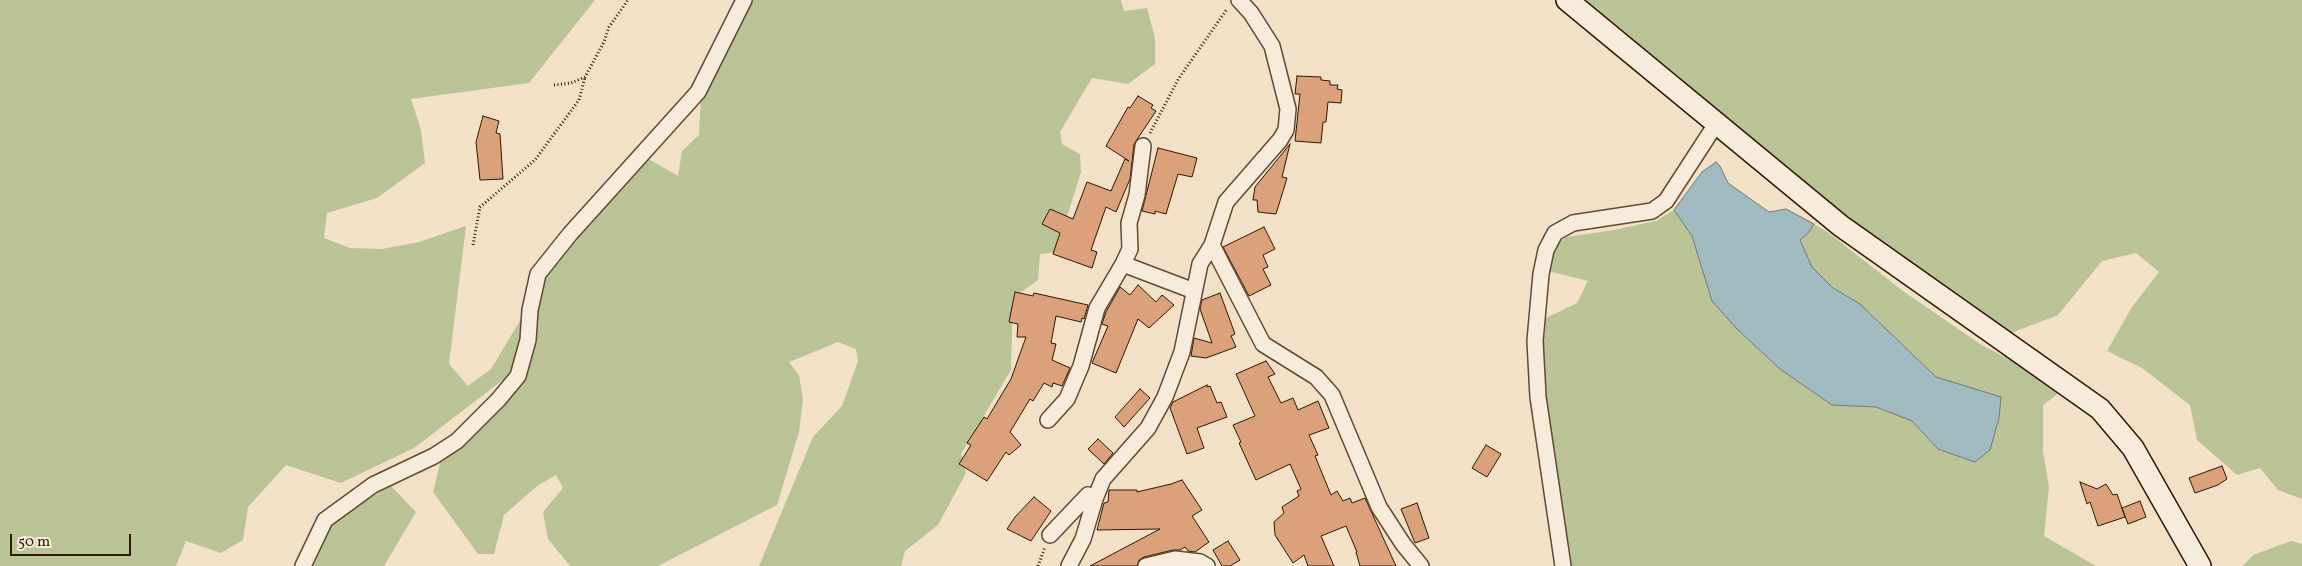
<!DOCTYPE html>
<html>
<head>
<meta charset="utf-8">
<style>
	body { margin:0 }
	#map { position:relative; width:2302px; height:566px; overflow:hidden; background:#f2e1c7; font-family:Vollkorn,serif }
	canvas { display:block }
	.scale { position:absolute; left:10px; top:534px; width:121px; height:22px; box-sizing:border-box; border:2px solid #2f1701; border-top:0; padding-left:6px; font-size:15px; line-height:18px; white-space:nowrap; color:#2f1701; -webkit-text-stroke:4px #f7ecdb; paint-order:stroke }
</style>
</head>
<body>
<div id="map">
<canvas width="2302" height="566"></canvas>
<div class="scale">50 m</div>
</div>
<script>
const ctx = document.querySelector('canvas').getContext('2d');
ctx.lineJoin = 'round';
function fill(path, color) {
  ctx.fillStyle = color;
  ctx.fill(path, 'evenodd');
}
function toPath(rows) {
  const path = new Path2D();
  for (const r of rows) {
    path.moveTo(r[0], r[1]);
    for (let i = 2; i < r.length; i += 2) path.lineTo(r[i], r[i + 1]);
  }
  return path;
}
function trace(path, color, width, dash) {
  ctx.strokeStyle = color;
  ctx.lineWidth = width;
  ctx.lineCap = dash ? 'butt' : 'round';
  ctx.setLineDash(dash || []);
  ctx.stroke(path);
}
const green = toPath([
	[0,0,595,0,529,83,411,99,421,130,425,163,377,198,327,213,324,238,350,248,382,249,419,242,466,226,449,364,468,386,491,369,527,309,524,338,512,373,414,448,341,483,286,465,248,507,243,540,221,553,186,541,176,566,0,566],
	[750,0,1121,0,1124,11,1147,8,1155,38,1155,64,1128,84,1092,78,1060,132,1062,144,1080,154,1081,172,1056,252,1040,254,1038,280,1013,298,1011,370,961,454,966,473,938,525,905,551,901,566,759,566,813,437,842,406,858,361,856,349,838,342,789,362,799,375,803,399,799,432,777,505,658,566,570,566,548,539,543,512,563,488,556,475,537,486,504,515,494,554,478,554,433,492,441,459,511,391,541,279,568,240,647,158,678,176,682,151,699,135,701,97],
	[1575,0,2302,0,2302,499,2278,490,2260,468,2237,475,2197,440,2190,405,2142,368,2107,351,2132,307,2159,272,2136,253,2102,261,2058,315,2011,333,1844,221],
	[1674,210,1692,236,1712,301,1737,329,1780,369,1832,405,1876,407,1912,421,1938,449,1964,387,1936,377,1860,304,1833,288,1812,267,1800,240,1809,232,1814,224,1826,231,1903,291,1980,344,2021,366,2059,393,2043,405,2043,452,2049,487,2044,536,2096,566,1568,566,1543,391,1543,355,1546,318,1577,303,1588,281,1548,271,1554,246,1567,237,1614,230,1656,221],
	[391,486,416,512,384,566,306,566,326,523],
	[2291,541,2302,544,2302,566,2243,566,2253,555]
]);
const water = toPath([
	[1716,162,1720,166,1728,183,1769,212,1786,209,1814,224,1809,232,1800,240,1812,267,1833,288,1860,304,1936,377,2001,397,1999,418,1990,450,1975,462,1938,449,1912,421,1876,407,1832,405,1780,369,1737,329,1712,301,1692,236,1674,210,1702,172,1716,162]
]);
const building = toPath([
	[1297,76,1321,77,1321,80,1330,81,1330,85,1338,85,1337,89,1342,90,1341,103,1328,102,1326,122,1323,122,1321,143,1295,141,1300,94,1295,94,1297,76],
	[1138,96,1153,105,1151,108,1156,111,1134,144,1130,179,1116,212,1106,207,1091,250,1097,252,1092,268,1053,254,1060,233,1042,224,1050,209,1073,219,1087,182,1111,191,1125,159,1129,161,1106,146,1128,107,1130,108,1138,96],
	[483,116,499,121,496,133,500,134,503,179,480,180,476,142,483,116],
	[1290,144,1282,177,1287,178,1276,214,1258,212,1257,200,1253,200,1255,187,1290,144],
	[1158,148,1197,158,1192,177,1178,174,1166,214,1155,211,1155,214,1142,211,1158,148],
	[1264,227,1275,249,1263,255,1268,267,1263,269,1271,285,1249,296,1223,247,1264,227],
	[1138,285,1156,302,1162,295,1174,305,1149,328,1138,319,1116,373,1092,363,1108,326,1102,324,1106,312,1120,287,1130,295,1138,285],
	[1015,292,1033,296,1034,293,1088,305,1084,319,1082,318,1081,322,1056,316,1051,343,1056,344,1052,360,1070,368,1062,386,1053,383,1052,387,1044,383,1033,401,1030,399,1010,432,1021,445,1009,455,1006,452,987,481,959,464,971,445,967,443,984,417,987,419,1011,379,1026,337,1017,337,1018,324,1009,322,1015,292],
	[1220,293,1235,334,1231,336,1236,347,1206,358,1191,356,1194,338,1212,343,1200,309,1202,300,1220,293],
	[1266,361,1275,374,1268,377,1281,403,1293,398,1298,410,1318,401,1329,428,1309,435,1318,455,1315,456,1331,495,1337,491,1343,501,1350,498,1352,503,1365,498,1396,566,1360,566,1356,552,1357,552,1346,526,1321,536,1334,566,1308,566,1304,555,1293,563,1275,535,1274,522,1284,513,1282,507,1299,496,1297,491,1301,489,1290,464,1256,480,1239,443,1241,442,1233,425,1255,416,1236,374,1266,361],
	[1207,385,1207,387,1210,386,1217,403,1221,402,1227,417,1197,428,1204,448,1187,454,1170,408,1173,402,1207,385],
	[1140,389,1150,398,1124,427,1115,417,1140,389],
	[1098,439,1113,453,1104,464,1088,449,1098,439],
	[1486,445,1501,454,1487,477,1472,468,1486,445],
	[2222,466,2227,479,2218,485,2195,493,2189,478,2222,466],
	[1182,480,1202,510,1192,516,1209,542,1195,552,1188,551,1185,547,1180,550,1173,550,1144,557,1139,560,1137,566,1090,566,1160,529,1097,530,1104,503,1108,502,1109,490,1137,490,1137,492,1171,484,1182,480],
	[2080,482,2097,489,2106,484,2113,495,2117,494,2125,517,2098,526,2090,502,2087,504,2080,482],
	[1034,497,1051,511,1031,541,1007,529,1015,517,1034,497],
	[2140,501,2146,517,2128,524,2122,508,2140,501],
	[1417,503,1429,538,1415,543,1401,509,1417,503],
	[1228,541,1240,560,1230,566,1222,566,1213,550,1228,541]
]);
const path = toPath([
	[554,85,571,83,585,77,604,42,609,27,628,0],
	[1150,133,1179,78,1227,9],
	[473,245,480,207,535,160,579,100,585,77],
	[1038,566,1045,547]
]);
const street = toPath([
	[1143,146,1137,195,1129,223,1130,249,1123,264,1194,291],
	[1212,245,1263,344,1316,377,1332,395,1379,507,1403,544,1421,566],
	[1048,420,1067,399,1081,366,1097,308,1123,264],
	[1050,535,1088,495,1095,499],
	[303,566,325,520,373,485,434,456,457,441,498,400,518,376,528,340,530,310,538,274,570,234,698,92,744,0],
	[1069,566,1083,539,1095,499,1103,479,1148,428,1165,397,1182,352,1200,264,1212,245,1226,202,1280,140,1286,130,1288,109,1272,46,1251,13,1239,0],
	[1146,566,1175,559,1200,562,1207,566],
	[1563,566,1538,397,1535,341,1541,274,1546,250,1555,233,1573,223,1652,211,1666,201,1716,124]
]);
const secondary = toPath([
	[1567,0,1841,226,2100,409,2133,448,2200,566]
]);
fill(green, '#bac396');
fill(water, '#a0bbc0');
trace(water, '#737974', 1);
fill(building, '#daa17b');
trace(building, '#2f1701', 1);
trace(street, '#604a32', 18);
trace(secondary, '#2f1701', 24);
trace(path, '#2f1701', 3, [1, 2.5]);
trace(street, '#f7ecdb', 15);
trace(secondary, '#f7ecdb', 21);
</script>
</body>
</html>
